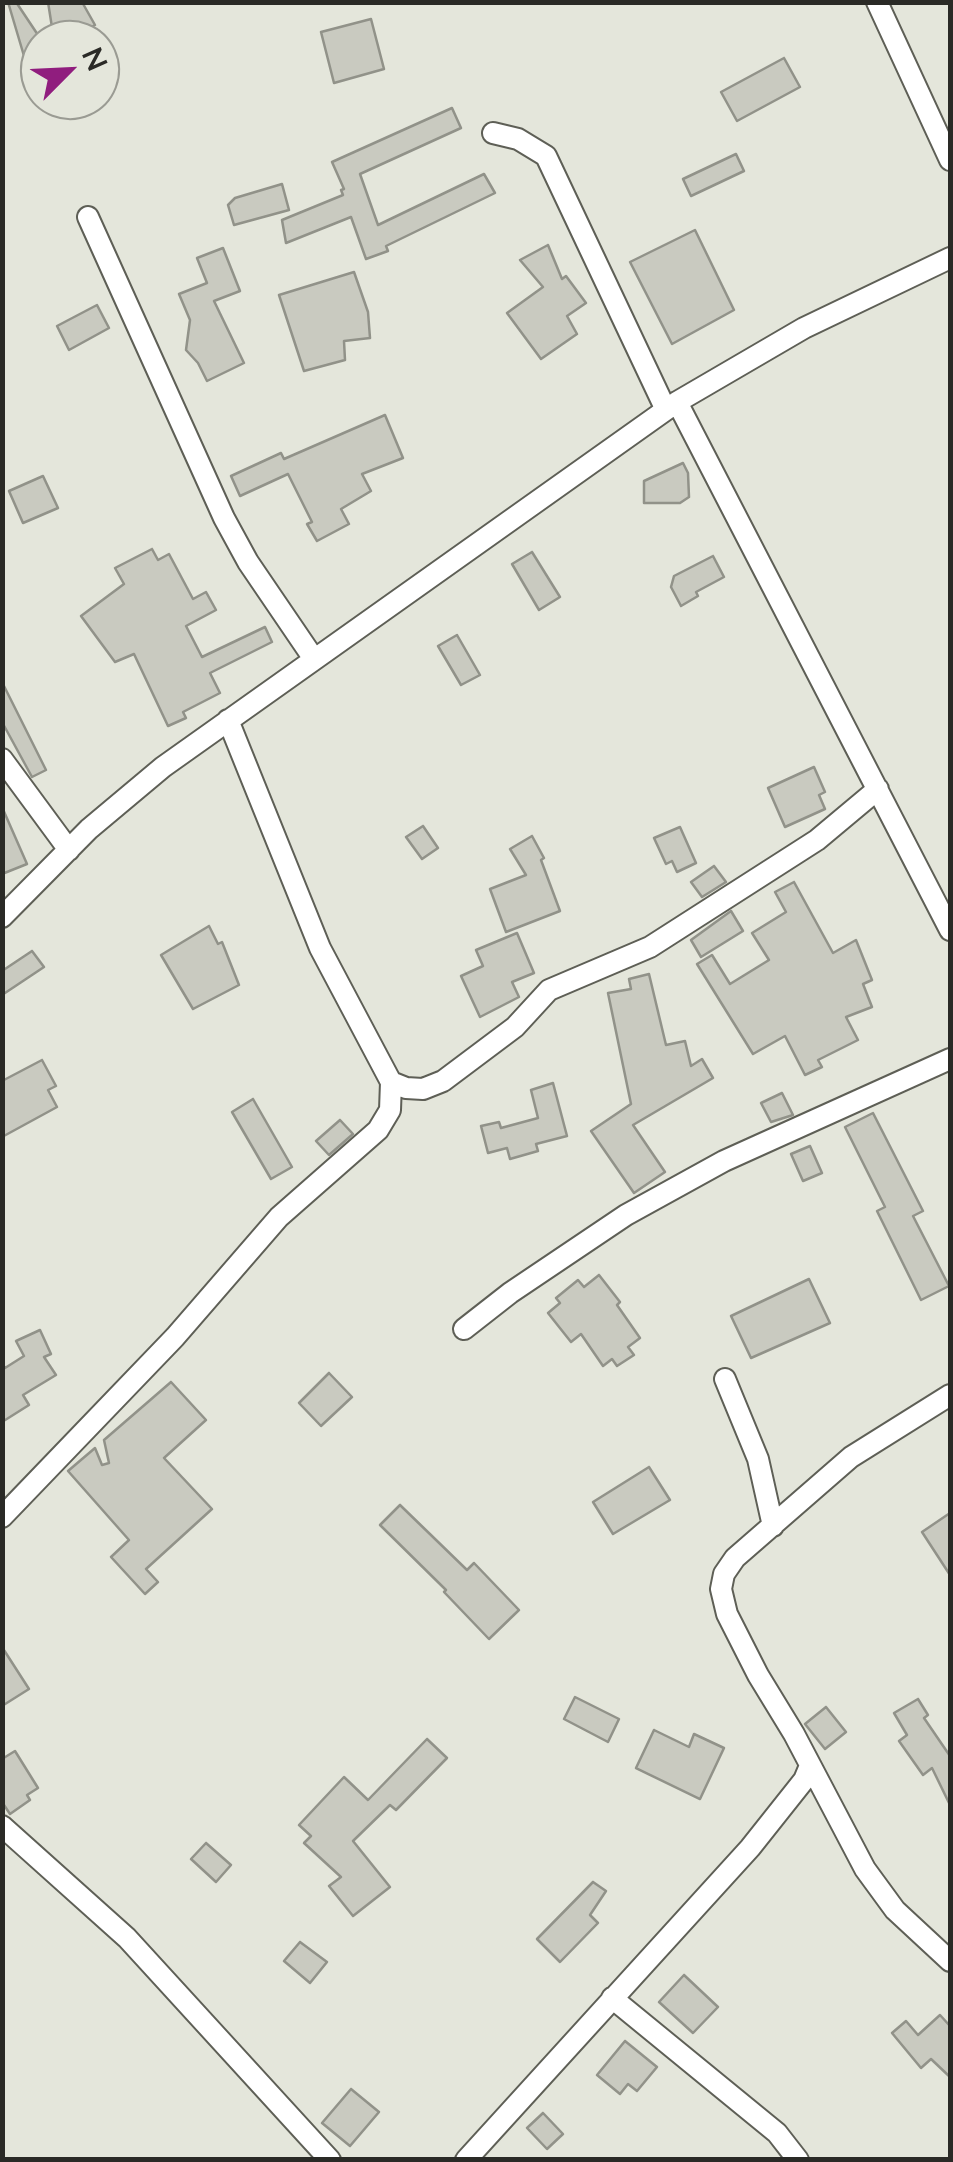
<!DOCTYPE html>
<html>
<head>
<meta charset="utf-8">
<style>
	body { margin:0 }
	#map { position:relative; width:953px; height:2162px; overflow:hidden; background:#e4e6db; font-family:Lato,sans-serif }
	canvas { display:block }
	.frame { position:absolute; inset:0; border:5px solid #2a2a26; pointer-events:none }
	.north { position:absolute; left:20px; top:20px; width:100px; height:100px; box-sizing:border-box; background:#e4e6db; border:2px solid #9a9b93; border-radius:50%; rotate:66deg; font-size:28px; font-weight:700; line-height:40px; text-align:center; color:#2a2a26 }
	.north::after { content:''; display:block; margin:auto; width:35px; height:45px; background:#901d7e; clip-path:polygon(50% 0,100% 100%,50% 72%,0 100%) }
</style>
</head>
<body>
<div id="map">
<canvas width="953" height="2162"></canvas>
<div class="frame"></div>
<div class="north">N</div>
</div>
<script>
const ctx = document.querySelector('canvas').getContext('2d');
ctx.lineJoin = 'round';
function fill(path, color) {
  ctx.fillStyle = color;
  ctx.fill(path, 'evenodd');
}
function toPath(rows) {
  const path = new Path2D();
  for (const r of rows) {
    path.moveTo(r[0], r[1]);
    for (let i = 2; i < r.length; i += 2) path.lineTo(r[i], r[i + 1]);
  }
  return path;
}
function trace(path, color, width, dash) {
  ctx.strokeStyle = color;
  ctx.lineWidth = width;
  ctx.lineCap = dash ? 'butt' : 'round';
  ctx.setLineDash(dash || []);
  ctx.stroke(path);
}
const building = toPath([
	[8,2,16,2,40,38,40,92,35,93,8,2],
	[48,2,82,2,95,25,69,40,54,40,48,2],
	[371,19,384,69,334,83,321,32,371,19],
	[784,58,800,87,737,121,721,92,784,58],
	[452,108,461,128,360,174,378,225,484,174,495,193,386,246,388,251,366,259,351,217,286,243,282,220,343,195,341,190,344,189,332,162,452,108],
	[736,154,744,171,691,196,683,179,736,154],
	[282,184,289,210,234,225,228,205,235,198,282,184],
	[695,230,734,310,672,344,630,262,695,230],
	[548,245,562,279,566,276,586,303,567,316,577,334,541,359,507,313,543,287,520,260,548,245],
	[223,248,240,291,214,301,244,363,207,381,198,363,186,350,190,320,179,294,207,283,197,258,223,248],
	[354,272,368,312,370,338,344,341,345,360,304,371,279,295,354,272],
	[97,305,109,328,69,350,57,326,97,305],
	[385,415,403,458,362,474,371,491,341,509,349,524,317,541,307,524,312,522,288,474,240,496,231,476,281,453,284,459,385,415],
	[683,463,688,473,689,497,680,503,644,503,644,481,683,463],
	[43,476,58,508,23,523,9,491,43,476],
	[152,549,158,560,169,554,193,599,206,592,216,610,186,626,202,657,265,627,272,642,210,673,220,693,183,712,186,718,168,726,134,654,115,662,81,616,124,584,115,568,152,549],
	[532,552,560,597,539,610,512,564,532,552],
	[713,556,724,577,696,592,698,596,681,606,671,587,674,576,713,556],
	[457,635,480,675,461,685,438,646,457,635],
	[2,682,46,770,32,777,2,722,2,682],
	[814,767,825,792,819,795,825,809,785,827,768,788,814,767],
	[2,807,27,864,2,874,2,807],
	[423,826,438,848,422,859,406,837,423,826],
	[680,827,696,863,677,872,672,861,666,864,654,838,680,827],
	[532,836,544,858,541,860,560,911,506,932,490,889,526,875,510,849,532,836],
	[714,866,726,882,702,897,691,882,714,866],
	[794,882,833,953,856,940,872,980,863,984,872,1007,846,1017,858,1040,818,1060,822,1067,805,1075,785,1036,753,1054,697,964,712,955,730,984,769,960,752,933,786,912,775,892,794,882],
	[731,911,743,931,701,957,691,940,731,911],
	[209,926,218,944,222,942,239,985,193,1009,161,955,209,926],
	[517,933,534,973,512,982,519,997,480,1017,461,976,483,966,476,950,517,933],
	[32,951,44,967,2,995,2,971,32,951],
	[649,974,666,1045,685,1041,691,1066,702,1059,713,1078,633,1125,665,1172,634,1193,591,1131,631,1104,608,993,631,989,629,979,649,974],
	[42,1060,56,1086,48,1090,57,1107,2,1137,2,1081,42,1060],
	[553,1083,567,1136,536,1144,538,1151,510,1159,507,1148,488,1153,481,1126,499,1122,501,1128,538,1118,531,1090,553,1083],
	[782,1093,793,1115,771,1122,761,1103,782,1093],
	[253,1099,292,1167,271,1179,232,1112,253,1099],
	[873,1113,923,1211,913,1216,949,1286,921,1300,877,1211,885,1207,845,1127,873,1113],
	[340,1120,353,1134,329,1155,316,1141,340,1120],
	[810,1146,822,1173,803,1181,791,1154,810,1146],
	[599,1275,620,1302,617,1305,640,1338,628,1347,634,1355,617,1366,612,1359,603,1366,581,1334,571,1342,548,1313,560,1303,556,1298,578,1280,584,1287,599,1275],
	[809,1279,830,1323,751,1358,731,1316,809,1279],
	[40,1330,51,1354,44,1357,56,1375,23,1395,29,1405,2,1422,2,1363,5,1368,24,1356,16,1341,40,1330],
	[329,1373,352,1397,321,1426,299,1403,329,1373],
	[171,1382,206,1420,164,1458,212,1509,146,1569,158,1582,145,1594,111,1557,129,1540,68,1471,95,1448,102,1465,109,1463,104,1440,171,1382],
	[649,1467,670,1500,613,1534,593,1502,649,1467],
	[400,1505,467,1570,474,1563,519,1610,489,1639,444,1592,446,1590,380,1525,400,1505],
	[950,1513,950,1575,922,1532,950,1513],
	[2,1647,29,1689,2,1706,2,1647],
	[575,1697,619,1719,608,1742,564,1719,575,1697],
	[918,1699,928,1715,924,1718,950,1756,950,1805,932,1768,923,1775,899,1741,907,1735,894,1713,918,1699],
	[826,1707,846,1732,825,1749,805,1724,826,1707],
	[654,1730,689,1747,694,1734,724,1748,700,1799,636,1768,654,1730],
	[427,1739,447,1758,396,1810,390,1805,353,1841,390,1887,353,1916,329,1886,341,1877,304,1843,311,1836,299,1825,344,1777,368,1800,427,1739],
	[15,1751,38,1788,27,1795,30,1800,10,1814,2,1802,2,1759,15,1751],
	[206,1843,231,1865,216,1882,191,1859,206,1843],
	[593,1882,606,1891,590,1915,598,1923,560,1962,537,1939,593,1882],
	[300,1942,327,1962,310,1983,284,1961,300,1942],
	[684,1975,718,2007,693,2033,659,2002,684,1975],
	[940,2015,950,2026,950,2077,931,2059,921,2068,892,2033,906,2021,918,2035,940,2015],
	[625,2041,657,2067,637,2091,628,2084,620,2094,597,2075,625,2041],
	[351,2089,379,2112,350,2146,322,2123,351,2089],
	[543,2113,563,2134,547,2149,527,2128,543,2113]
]);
const street = toPath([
	[877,2,950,160],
	[493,133,518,139,546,156,666,410],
	[88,217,224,518,248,562,314,659],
	[677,402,950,930],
	[2,759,69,850],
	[2,917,89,829,163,767,677,402,804,328,950,258],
	[391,1082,406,1088,423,1089,443,1081,515,1027,549,990,650,947,817,840,878,789],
	[464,1329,510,1293,626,1215,724,1161,950,1059],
	[725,1379,758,1459,773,1526],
	[950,1395,851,1457,735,1558,724,1574,721,1589,727,1614,758,1675,794,1734,865,1869,895,1910,950,1961],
	[2,1517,175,1337,279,1217,378,1130,390,1110,391,1082,320,948,228,720],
	[2,1826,127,1938,330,2160],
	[612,1998,777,2133,798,2160],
	[466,2160,750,1848,804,1780,809,1768]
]);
fill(building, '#c9cac0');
trace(building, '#919289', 2.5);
trace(street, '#5e5f56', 24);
trace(street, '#fff', 20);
</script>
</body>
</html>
